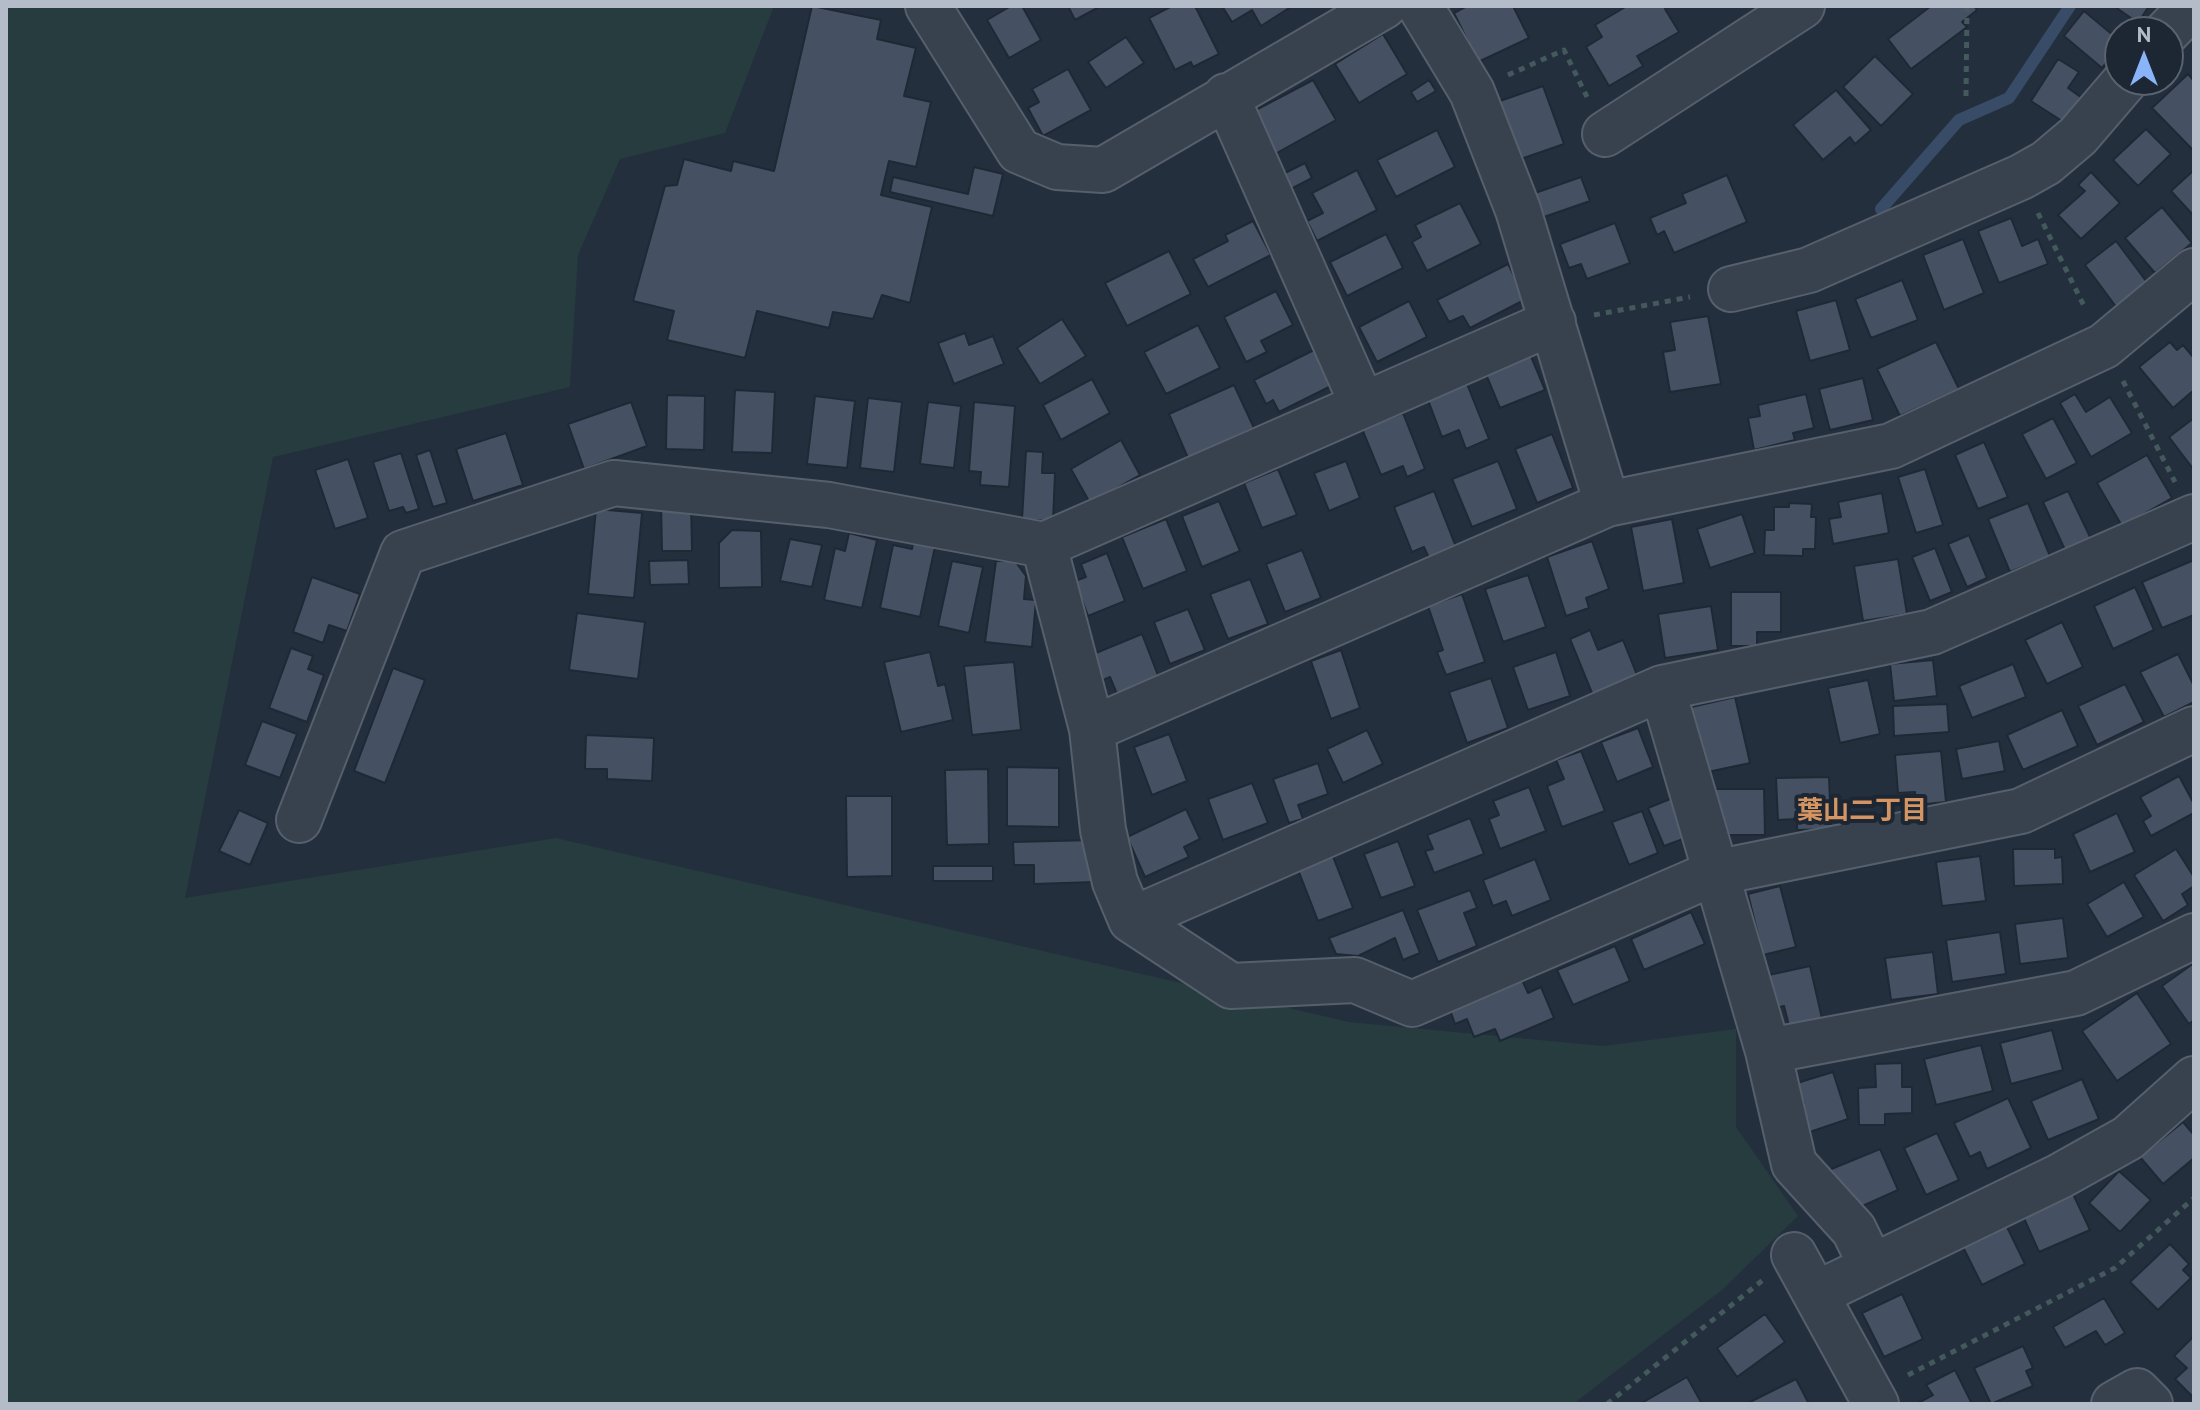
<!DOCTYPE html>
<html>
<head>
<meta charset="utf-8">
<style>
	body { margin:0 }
	#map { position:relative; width:2200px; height:1410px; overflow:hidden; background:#242f3e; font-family:"PT Sans",sans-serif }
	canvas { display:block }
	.frame { position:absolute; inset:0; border:8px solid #b4bcc9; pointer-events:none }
	.north { position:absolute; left:2104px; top:16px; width:80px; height:80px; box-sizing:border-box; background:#1d2633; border:2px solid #59626f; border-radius:50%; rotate:0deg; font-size:22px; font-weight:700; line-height:32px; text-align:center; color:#b4bcc9 }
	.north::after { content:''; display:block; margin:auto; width:28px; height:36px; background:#8ab4f8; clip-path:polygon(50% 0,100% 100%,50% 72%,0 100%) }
</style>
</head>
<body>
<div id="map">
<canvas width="2200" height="1410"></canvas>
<div class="frame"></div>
<div class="north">N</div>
</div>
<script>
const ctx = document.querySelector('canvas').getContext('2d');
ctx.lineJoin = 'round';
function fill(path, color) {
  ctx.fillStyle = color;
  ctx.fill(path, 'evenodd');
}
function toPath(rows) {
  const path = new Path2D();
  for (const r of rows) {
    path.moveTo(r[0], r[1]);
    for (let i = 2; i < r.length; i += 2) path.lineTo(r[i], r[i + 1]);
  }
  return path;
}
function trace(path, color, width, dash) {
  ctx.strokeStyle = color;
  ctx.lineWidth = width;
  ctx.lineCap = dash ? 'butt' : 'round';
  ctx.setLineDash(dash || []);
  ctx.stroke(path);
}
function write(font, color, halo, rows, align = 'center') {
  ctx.font = font + ' "PT Sans","Noto Sans JP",sans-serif';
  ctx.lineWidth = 8;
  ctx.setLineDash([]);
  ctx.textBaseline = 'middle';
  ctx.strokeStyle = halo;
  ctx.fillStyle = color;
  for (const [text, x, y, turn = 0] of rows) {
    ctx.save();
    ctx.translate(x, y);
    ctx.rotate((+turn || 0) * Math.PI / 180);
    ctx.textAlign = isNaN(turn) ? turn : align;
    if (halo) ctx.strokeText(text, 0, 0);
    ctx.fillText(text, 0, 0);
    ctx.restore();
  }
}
const green = toPath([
	[6,6,774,6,725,133,620,159,578,255,570,387,273,457,185,898,556,838,1349,1022,1603,1046,1736,1029,1736,1127,1798,1216,1722,1290,1573,1404,6,1404]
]);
const stream = toPath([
	[1881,209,1959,120,2009,98,2070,6]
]);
const building = toPath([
	[812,6,881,20,877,39,916,48,904,96,931,102,916,167,889,161,881,195,932,207,910,303,882,295,873,319,833,312,829,328,757,311,745,358,667,340,674,311,633,301,665,186,677,185,684,159,731,171,733,161,774,171,812,6],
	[1011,6,1022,6,1041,40,1009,58,987,20,1011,6],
	[1068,6,1101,6,1075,20,1068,6],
	[1172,6,1195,6,1219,54,1193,67,1191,62,1175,70,1149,18,1172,6],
	[1222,6,1288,6,1289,8,1261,26,1252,10,1232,22,1222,6],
	[1513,6,1529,38,1478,62,1454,13,1467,6,1513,6],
	[1627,6,1670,6,1665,9,1679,32,1637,56,1643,66,1609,86,1586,47,1602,37,1595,25,1627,6],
	[1931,6,1974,6,1977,10,1962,22,1967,27,1911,69,1888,39,1931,6],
	[2114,6,2149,6,2138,23,2114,6],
	[2084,11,2120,41,2120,46,2102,68,2064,36,2084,11],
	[1383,34,1407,74,1359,103,1335,64,1383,34],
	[1126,37,1144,63,1106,88,1088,62,1126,37],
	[1875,56,1913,94,1881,126,1843,87,1875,56],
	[2058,59,2079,72,2068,88,2082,98,2065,123,2031,101,2058,59],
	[1068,69,1091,110,1043,136,1028,108,1039,102,1032,89,1068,69],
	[2188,74,2194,81,2194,151,2152,108,2188,74],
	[1313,80,1336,120,1275,154,1252,112,1313,80],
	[1429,80,1436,91,1417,102,1411,92,1429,80],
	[1543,86,1564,144,1518,160,1497,102,1543,86],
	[1836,90,1871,130,1855,144,1850,137,1823,160,1793,125,1836,90],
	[2146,129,2171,154,2138,186,2113,160,2146,129],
	[1437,130,1455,167,1396,197,1377,160,1437,130],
	[1305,163,1312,178,1287,191,1279,176,1305,163],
	[974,167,1003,174,993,216,890,192,893,177,968,194,974,167],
	[1357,170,1377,210,1317,241,1307,221,1323,213,1312,193,1357,170],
	[2194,170,2194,216,2171,191,2194,170],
	[2091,172,2120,203,2081,239,2058,215,2085,191,2078,185,2091,172],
	[1727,175,1747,222,1674,253,1664,231,1657,235,1650,218,1686,203,1682,194,1727,175],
	[1581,177,1590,201,1544,217,1535,193,1581,177],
	[1460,203,1481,244,1427,271,1412,242,1421,237,1415,225,1460,203],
	[2162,207,2192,243,2155,273,2125,238,2162,207],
	[2011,218,2022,246,2038,239,2048,264,1999,283,1978,231,2011,218],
	[1253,221,1271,255,1208,287,1193,259,1228,241,1225,235,1253,221],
	[1615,223,1630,263,1587,279,1581,264,1569,268,1560,244,1615,223],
	[1386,234,1403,268,1347,296,1330,262,1386,234],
	[1963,239,1984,293,1944,310,1923,255,1963,239],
	[2116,241,2149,285,2117,308,2085,265,2116,241],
	[1169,251,1191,294,1127,326,1105,283,1169,251],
	[1508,264,1526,299,1470,328,1463,316,1449,322,1437,300,1508,264],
	[1902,280,1918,320,1871,338,1855,299,1902,280],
	[1276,291,1293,325,1261,341,1267,352,1246,362,1224,317,1276,291],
	[1836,300,1850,350,1810,361,1796,311,1836,300],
	[1409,301,1427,337,1377,362,1359,327,1409,301],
	[1708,316,1721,384,1670,392,1663,352,1675,350,1670,322,1708,316],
	[1062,319,1086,356,1040,384,1017,348,1062,319],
	[1198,325,1220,368,1166,394,1144,352,1198,325],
	[965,333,969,345,993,336,1004,364,954,384,938,343,965,333],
	[1936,342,1959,389,1900,416,1877,369,1936,342],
	[2170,342,2177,350,2183,345,2194,358,2194,390,2173,408,2139,367,2170,342],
	[1316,349,1335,384,1279,412,1273,400,1266,404,1254,380,1316,349],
	[1530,354,1545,390,1500,408,1485,372,1530,354],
	[1863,378,1873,420,1830,430,1819,389,1863,378],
	[1092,379,1110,413,1061,440,1043,405,1092,379],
	[1467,384,1489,439,1466,449,1459,430,1442,437,1428,400,1467,384],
	[1234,385,1254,428,1188,458,1169,414,1234,385],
	[735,390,775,392,772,453,732,452,735,390],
	[1806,394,1814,428,1793,433,1795,440,1754,450,1748,418,1760,416,1758,405,1806,394],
	[2075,394,2086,412,2110,397,2132,433,2091,457,2060,403,2075,394],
	[667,395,705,396,704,450,666,449,667,395],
	[815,396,855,401,847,468,807,464,815,396],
	[868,398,902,402,894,472,860,468,868,398],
	[631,402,647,446,584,469,568,424,631,402],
	[928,402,961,406,954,468,920,464,928,402],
	[974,402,1015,406,1009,487,980,485,981,472,969,471,974,402],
	[1403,413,1425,469,1407,477,1403,466,1381,475,1362,429,1403,413],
	[2053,418,2077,463,2046,479,2022,434,2053,418],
	[2194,418,2194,470,2169,437,2194,418],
	[506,433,523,485,473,501,456,449,506,433],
	[1552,434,1573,488,1537,503,1515,449,1552,434],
	[1121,440,1140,475,1090,503,1071,469,1121,440],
	[1984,442,2008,497,1978,509,1955,455,1984,442],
	[430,450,447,503,433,507,416,455,430,450],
	[1026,451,1043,452,1042,473,1055,473,1053,521,1022,520,1026,451],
	[401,453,419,509,406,513,403,507,389,511,373,462,401,453],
	[2147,455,2172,498,2122,526,2097,483,2147,455],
	[348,459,368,518,335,529,315,470,348,459],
	[1346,461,1360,498,1329,511,1314,473,1346,461],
	[1498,461,1517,509,1472,527,1452,479,1498,461],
	[1278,469,1297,515,1262,528,1244,483,1278,469],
	[1925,469,1943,525,1916,533,1898,477,1925,469],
	[1434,491,1456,547,1429,558,1424,547,1412,552,1394,507,1434,491],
	[2068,491,2092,541,2066,552,2043,502,2068,491],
	[1882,493,1889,533,1833,544,1829,519,1841,517,1838,502,1882,493],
	[1219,501,1240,551,1202,567,1182,516,1219,501],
	[691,502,692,551,662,551,661,503,691,502],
	[1789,503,1812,504,1811,517,1816,517,1815,549,1803,549,1803,556,1764,555,1765,530,1774,530,1774,507,1789,507,1789,503],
	[2028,503,2050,556,2010,572,1988,519,2028,503],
	[596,509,642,513,634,598,588,594,596,509],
	[1742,514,1755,553,1710,568,1697,529,1742,514],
	[1166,519,1187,571,1143,589,1122,537,1166,519],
	[1672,519,1684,583,1643,591,1631,527,1672,519],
	[732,530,761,531,762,587,719,588,719,543,732,530],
	[849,533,877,540,862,608,824,600,835,548,845,551,849,533],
	[1969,535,1987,578,1967,587,1948,544,1969,535],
	[914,537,936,542,920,617,880,608,893,545,912,549,914,537],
	[790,539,822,545,812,587,780,581,790,539],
	[1592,541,1609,589,1586,598,1589,608,1566,616,1547,557,1592,541],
	[1935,548,1952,592,1930,601,1912,557,1935,548],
	[1302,550,1321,598,1285,612,1266,564,1302,550],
	[1107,553,1125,601,1088,616,1075,581,1086,577,1081,564,1107,553],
	[1898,559,1907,614,1863,621,1854,566,1898,559],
	[688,560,689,584,650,585,649,561,688,560],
	[2194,560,2194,615,2162,628,2142,582,2194,560],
	[952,561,983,567,969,633,938,626,952,561],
	[996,561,1015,561,1026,576,1024,599,1036,600,1032,647,985,642,996,561],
	[1528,575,1546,627,1503,642,1485,589,1528,575],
	[312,577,360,594,347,631,329,625,323,643,293,632,312,577],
	[1250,579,1268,624,1228,639,1210,594,1250,579],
	[2135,587,2154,630,2113,649,2094,606,2135,587],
	[1731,592,1781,592,1781,632,1757,632,1757,646,1731,646,1731,592],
	[1462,594,1485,662,1446,675,1437,652,1443,650,1428,606,1462,594],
	[1711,606,1718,650,1665,658,1658,614,1711,606],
	[1188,609,1205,650,1170,664,1154,622,1188,609],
	[577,613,645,622,638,679,569,670,577,613],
	[2062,622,2083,667,2047,684,2025,640,2062,622],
	[1590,630,1598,650,1623,640,1639,680,1594,698,1570,639,1590,630],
	[1142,634,1159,678,1117,694,1110,677,1101,681,1091,655,1142,634],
	[291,648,313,656,308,669,324,675,307,722,269,708,291,648],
	[1341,650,1360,708,1331,719,1311,661,1341,650],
	[930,652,938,686,945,684,953,720,901,732,884,662,930,652],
	[1556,652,1570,696,1528,710,1513,667,1556,652],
	[2178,654,2194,686,2194,702,2164,717,2140,672,2178,654],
	[1933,660,1937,696,1894,701,1890,664,1933,660],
	[1014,662,1021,730,972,735,964,666,1014,662],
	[2013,664,2026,697,1972,718,1959,686,2013,664],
	[393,668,425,680,385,783,354,771,393,668],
	[1491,678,1508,728,1467,743,1449,692,1491,678],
	[1868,680,1880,734,1840,743,1828,688,1868,680],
	[2125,684,2144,722,2097,745,2078,706,2125,684],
	[1735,697,1750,763,1703,773,1687,708,1735,697],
	[1947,704,1949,732,1894,736,1893,706,1947,704],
	[2062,710,2078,746,2023,770,2007,735,2062,710],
	[262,721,297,734,280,778,245,765,262,721],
	[1638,728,1653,767,1617,782,1601,742,1638,728],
	[1367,730,1383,764,1343,783,1327,749,1367,730],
	[1169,734,1187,781,1152,795,1134,747,1169,734],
	[586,735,654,738,652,781,607,779,607,769,585,769,586,735],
	[1999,741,2005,771,1962,779,1956,749,1999,741],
	[1581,751,1605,811,1562,827,1547,786,1564,779,1556,760,1581,751],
	[1941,751,1946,802,1916,805,1915,792,1898,793,1895,755,1941,751],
	[1318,763,1328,794,1298,805,1303,819,1289,823,1273,779,1318,763],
	[1007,767,1059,768,1059,827,1007,826,1007,767],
	[988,769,989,844,947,845,945,770,988,769],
	[2179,776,2194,804,2194,813,2151,836,2143,821,2151,816,2140,797,2179,776],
	[1829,777,1831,829,1797,830,1797,819,1778,820,1776,778,1829,777],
	[1252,783,1268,823,1223,840,1208,799,1252,783],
	[1529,787,1546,831,1500,849,1489,819,1499,815,1493,801,1529,787],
	[1710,789,1764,789,1765,835,1721,835,1710,789],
	[846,796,892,796,892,876,847,877,846,796],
	[1675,797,1691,836,1664,846,1648,808,1675,797],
	[1186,809,1200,839,1184,847,1189,857,1145,877,1127,837,1186,809],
	[239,810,268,823,250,865,219,851,239,810],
	[1642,811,1658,853,1629,865,1612,822,1642,811],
	[2117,813,2135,852,2090,872,2073,834,2117,813],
	[1470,818,1484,854,1434,873,1425,851,1433,849,1427,835,1470,818],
	[1094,840,1095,882,1034,884,1034,865,1014,865,1013,842,1094,840],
	[1398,841,1415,886,1381,898,1364,854,1398,841],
	[2013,849,2055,849,2055,858,2062,857,2063,884,2014,886,2013,849],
	[2176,849,2194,877,2194,886,2182,894,2188,905,2163,921,2134,875,2176,849],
	[1332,854,1353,908,1318,921,1297,867,1332,854],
	[1980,856,1986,901,1942,906,1936,862,1980,856],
	[1535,859,1551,900,1512,916,1506,901,1493,906,1483,880,1535,859],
	[933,866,993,866,993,881,933,881,933,866],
	[2124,882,2144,917,2107,937,2087,904,2124,882],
	[1780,886,1796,947,1763,955,1748,894,1780,886],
	[1470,890,1477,908,1464,913,1477,946,1438,962,1417,910,1470,890],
	[1403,910,1420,953,1403,960,1395,938,1358,956,1336,954,1329,938,1403,910],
	[1691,912,1705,944,1644,970,1631,939,1691,912],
	[2063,918,2068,958,2020,964,2015,924,2063,918],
	[2000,932,2006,974,1952,982,1946,940,2000,932],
	[1615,946,1630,981,1573,1005,1557,970,1615,946],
	[1933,952,1938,994,1891,1000,1885,958,1933,952],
	[2194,963,2194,1020,2189,1024,2162,986,2194,963],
	[1810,966,1823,1023,1790,1030,1784,1006,1776,1008,1769,975,1810,966],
	[1522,980,1528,993,1541,987,1554,1018,1500,1041,1495,1029,1474,1037,1467,1019,1455,1024,1450,1010,1522,980],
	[2137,993,2171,1044,2117,1081,2082,1031,2137,993],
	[2052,1030,2063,1070,2011,1084,2000,1043,2052,1030],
	[1981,1045,1993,1091,1936,1105,1924,1059,1981,1045],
	[1902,1063,1902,1087,1912,1087,1912,1113,1885,1114,1885,1125,1859,1125,1858,1088,1876,1087,1875,1064,1902,1063],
	[1833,1072,1848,1119,1807,1133,1798,1107,1804,1104,1797,1083,1833,1072],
	[2082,1079,2099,1119,2048,1140,2031,1101,2082,1079],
	[2008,1098,2031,1148,1987,1169,1980,1152,1970,1157,1954,1123,2008,1098],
	[2183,1122,2194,1135,2194,1158,2163,1184,2140,1157,2183,1122],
	[1937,1133,1959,1180,1926,1195,1904,1148,1937,1133],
	[1880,1149,1898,1190,1858,1208,1853,1195,1842,1199,1829,1170,1880,1149],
	[2119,1171,2151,1200,2120,1232,2089,1203,2119,1171],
	[2073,1194,2090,1230,2039,1252,2023,1216,2073,1194],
	[2006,1225,2025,1264,1982,1285,1963,1247,2006,1225],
	[2170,1244,2189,1264,2183,1270,2191,1278,2158,1310,2130,1282,2170,1244],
	[1902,1294,1923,1339,1884,1357,1862,1313,1902,1294],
	[2104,1298,2125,1333,2105,1345,2096,1331,2065,1348,2053,1327,2104,1298],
	[1765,1314,1785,1342,1737,1377,1717,1348,1765,1314],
	[2194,1336,2194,1398,2175,1379,2187,1368,2174,1356,2194,1336],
	[2023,1346,2033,1368,2026,1371,2033,1386,1991,1404,1974,1368,2023,1346],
	[1955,1370,1972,1404,1916,1404,1933,1395,1926,1385,1955,1370],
	[1687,1377,1702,1404,1640,1404,1687,1377],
	[1796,1379,1809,1404,1746,1404,1796,1379]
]);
const path = toPath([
	[1508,75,1564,50,1587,97],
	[1966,96,1967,6],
	[2038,213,2085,308],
	[1594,315,1690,297],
	[2123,381,2175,482],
	[1908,1375,2115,1268,2194,1198],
	[1607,1404,1763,1280]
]);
const minor = toPath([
	[928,6,1019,151,1057,167,1103,170,1384,6],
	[1420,6,1472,92,1518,210,1607,504],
	[2167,32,2192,6],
	[1226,96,1362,403],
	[1605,134,1802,6],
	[1731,289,1809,270,2021,177,2046,163,2078,136,2126,80],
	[1044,545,1092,729,1103,830,1115,882,1131,920,1231,986,1355,980,1412,1004,1714,873,2021,811,2194,729],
	[1662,688,1768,1051,1794,1164,1854,1230,1872,1267],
	[1092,729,1607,504,1891,446,2104,346,2194,271],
	[299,820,403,553,614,483,829,505,1044,545,1553,322],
	[1131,920,1662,688,1932,632,2194,517],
	[1768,1051,2076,993,2194,936],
	[1794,1255,1876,1404],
	[1816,1294,2060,1176,2128,1138,2194,1079],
	[2114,1404,2137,1391,2150,1404]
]);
const neighbourhoodNames = [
	["葉山二丁目",1862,812]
];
fill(green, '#263c3f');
trace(stream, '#394c67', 12);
fill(building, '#455162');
trace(building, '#1f2835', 2);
trace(minor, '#565f6c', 48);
trace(path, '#44595c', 5, [6, 6]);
trace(minor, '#38414e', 44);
write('bold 26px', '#d59563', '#1d2633', neighbourhoodNames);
</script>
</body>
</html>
